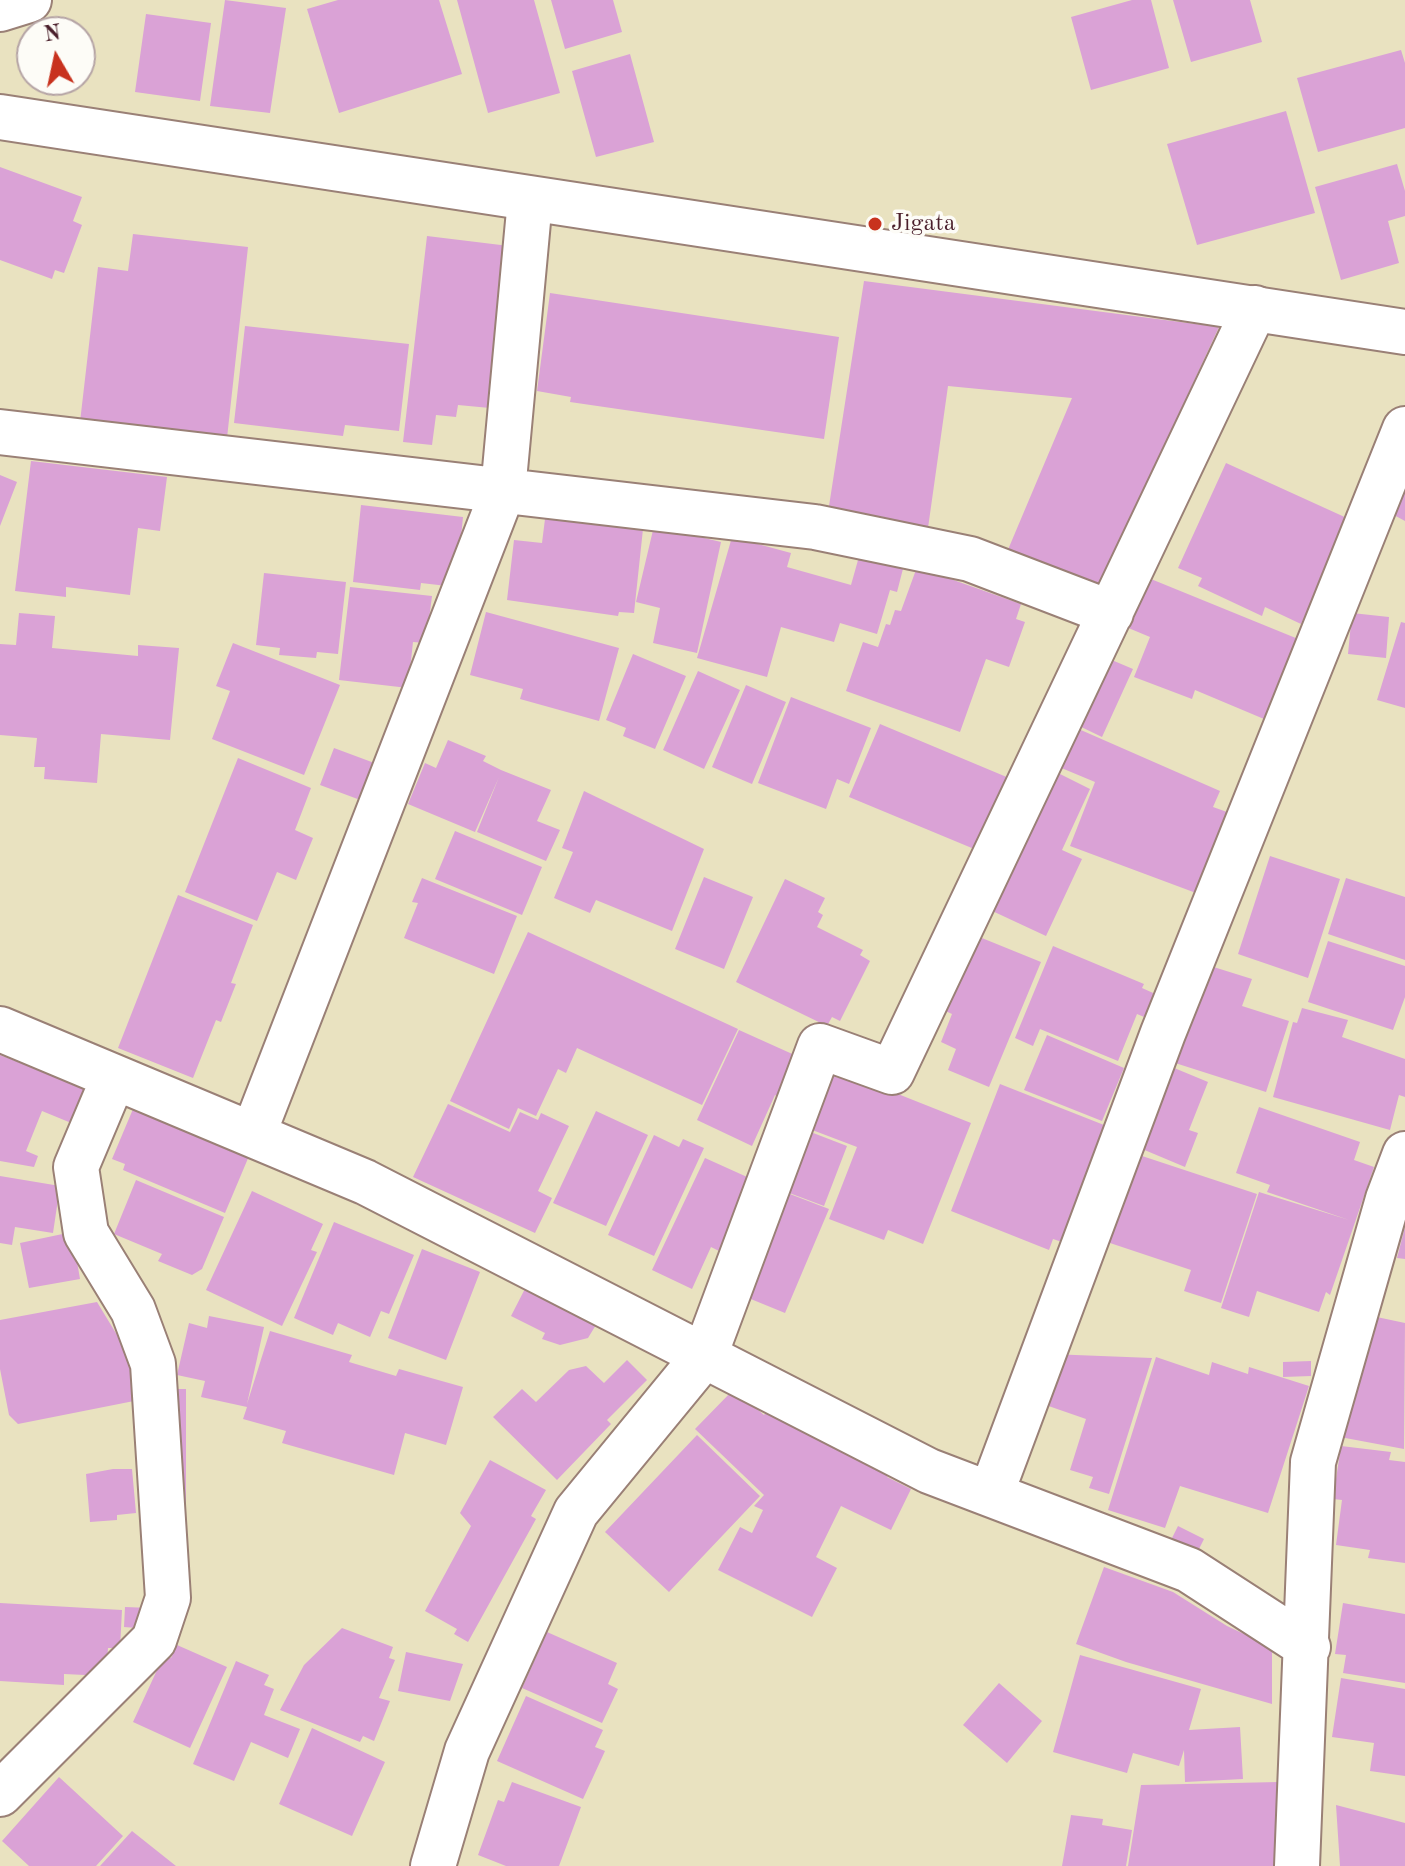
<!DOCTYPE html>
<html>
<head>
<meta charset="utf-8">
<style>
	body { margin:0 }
	#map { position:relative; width:1405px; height:1866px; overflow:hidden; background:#e9e2c0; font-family:"Old Standard TT",serif }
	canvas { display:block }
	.north { position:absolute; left:16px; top:16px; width:80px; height:80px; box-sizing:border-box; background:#fdfcf7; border:2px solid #b5a4a5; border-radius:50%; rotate:351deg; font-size:22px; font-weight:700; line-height:32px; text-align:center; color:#4a1f2b }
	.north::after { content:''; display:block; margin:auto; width:28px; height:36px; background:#c8321e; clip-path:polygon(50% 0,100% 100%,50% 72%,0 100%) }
</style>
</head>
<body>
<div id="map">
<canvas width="1405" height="1866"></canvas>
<div class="north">N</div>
</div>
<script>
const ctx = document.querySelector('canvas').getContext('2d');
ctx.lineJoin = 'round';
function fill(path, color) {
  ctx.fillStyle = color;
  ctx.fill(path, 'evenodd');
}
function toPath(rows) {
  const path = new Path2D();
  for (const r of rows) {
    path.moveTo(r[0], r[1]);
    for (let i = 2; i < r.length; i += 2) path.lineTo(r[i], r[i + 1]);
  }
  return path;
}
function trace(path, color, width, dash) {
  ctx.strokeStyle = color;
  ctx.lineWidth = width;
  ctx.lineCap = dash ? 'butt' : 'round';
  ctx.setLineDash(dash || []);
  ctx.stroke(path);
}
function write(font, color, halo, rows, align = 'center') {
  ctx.font = font + ' "Old Standard TT",serif';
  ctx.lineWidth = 7;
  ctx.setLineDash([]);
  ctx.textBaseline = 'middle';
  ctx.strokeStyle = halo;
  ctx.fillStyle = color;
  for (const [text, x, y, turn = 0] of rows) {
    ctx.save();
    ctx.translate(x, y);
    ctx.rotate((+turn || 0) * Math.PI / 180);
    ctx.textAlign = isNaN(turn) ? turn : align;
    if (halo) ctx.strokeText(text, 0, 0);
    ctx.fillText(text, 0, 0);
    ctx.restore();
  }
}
const building = toPath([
	[225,0,286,8,270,113,210,106],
	[338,0,439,0,462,74,339,113,307,9],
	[457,0,534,0,560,93,488,113],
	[551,0,613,0,622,32,565,49],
	[1132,0,1151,0,1169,68,1091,90,1071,17],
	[1173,0,1250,0,1262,42,1191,62],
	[146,14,211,23,200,101,135,92],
	[1401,50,1405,63,1405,128,1318,152,1297,78],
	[630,54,654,142,596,157,572,71],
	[1286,111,1315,213,1197,245,1167,144],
	[1397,164,1405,191,1405,216,1388,221,1399,263,1341,280,1315,187],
	[0,167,82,197,73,221,82,225,64,273,55,270,52,279,0,260],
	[133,234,248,247,227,438,80,422,98,267,128,271],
	[427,236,509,246,490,408,458,405,456,417,436,415,432,445,403,442],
	[864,281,1219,327,1098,589,1007,552,1072,398,948,386,928,528,829,506],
	[550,293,839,337,824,439,570,402,571,397,537,391],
	[245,326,409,344,399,431,345,425,343,436,234,423],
	[31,461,167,477,160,531,138,528,130,595,66,587,66,597,15,591],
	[1226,463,1349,519,1301,624,1265,607,1262,616,1198,586,1202,578,1178,568],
	[0,475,17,482,0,526],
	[1405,488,1405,521,1392,514],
	[361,505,463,517,456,587,421,583,420,590,353,582],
	[545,519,643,529,634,613,619,612,618,616,507,600,514,540,542,543],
	[654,526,721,542,697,653,653,643,660,608,636,602],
	[732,537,791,553,787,567,851,585,860,553,904,565,897,592,890,590,877,634,840,623,834,642,781,627,767,677,697,658],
	[917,567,1021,604,1016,619,1025,622,1009,667,986,659,960,732,846,691,863,642,878,647,886,624,890,625,895,610,901,611],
	[264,573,346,582,338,654,317,652,316,658,279,655,280,648,256,645],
	[1146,577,1308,643,1296,676,1284,670,1264,719,1195,690,1192,699,1134,677,1150,637,1126,627],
	[350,587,432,596,426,643,413,642,408,688,339,680],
	[486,612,619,648,599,721,520,699,523,689,470,675],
	[19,613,55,616,52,648,138,656,138,645,179,648,170,740,101,734,97,783,44,779,45,767,34,767,37,738,0,735,0,644,16,645],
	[1352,613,1389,617,1386,658,1348,654],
	[1401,622,1405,623,1405,708,1377,700],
	[233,643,340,685,304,775,212,739,230,691,216,686],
	[633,654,686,676,655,749,623,736,626,728,606,720],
	[1107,658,1133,669,1102,737,1075,724],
	[698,671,740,690,704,769,663,750],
	[746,685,786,702,752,784,712,767],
	[791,697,871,728,849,784,837,779,826,809,758,783],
	[880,724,1009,778,979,851,849,797],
	[1074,727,1220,791,1213,807,1227,812,1224,820,1233,823,1224,845,1215,843,1196,893,1070,846,1095,782,1059,767],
	[448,740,486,756,483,761,501,770,551,790,537,821,560,830,546,861,477,832,499,777,475,832,408,804,425,763,436,768],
	[334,748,377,764,363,801,320,785],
	[238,758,311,788,295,830,313,838,296,880,277,872,257,921,185,892],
	[1052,770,1090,789,1062,850,1082,859,1046,936,988,909],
	[584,791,704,849,672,931,596,900,590,913,554,898,573,852,562,848],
	[455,831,542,867,522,915,435,879],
	[1270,856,1340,879,1308,978,1238,954],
	[704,877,753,897,724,969,675,949],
	[422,878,517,916,494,974,404,938,418,903,412,902],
	[1346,878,1405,897,1405,960,1328,934],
	[785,879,825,898,818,912,823,915,817,927,863,950,860,955,870,961,840,1021,832,1017,827,1026,736,982],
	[178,895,253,925,231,983,236,984,221,1022,216,1020,193,1078,118,1048],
	[528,932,738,1029,702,1105,577,1048,566,1073,558,1069,536,1116,518,1108,509,1129,450,1101],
	[972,934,1041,962,989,1087,948,1070,956,1049,941,1042,952,1014,941,1009],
	[1328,941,1405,966,1405,997,1393,1030,1308,1002],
	[1053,946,1144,984,1142,988,1171,1001,1161,1024,1137,1014,1118,1061,1040,1029,1033,1046,1015,1038],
	[1204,964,1252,979,1242,1006,1289,1021,1266,1092,1172,1062],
	[1302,1008,1348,1020,1342,1037,1405,1059,1405,1097,1399,1095,1390,1130,1273,1097,1293,1022,1297,1023],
	[739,1030,799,1057,780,1099,775,1095,752,1146,697,1120],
	[1047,1035,1124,1068,1102,1121,1024,1090],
	[0,1055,94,1091,81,1127,42,1111,26,1151,38,1156,34,1167,0,1161],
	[1167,1065,1208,1082,1189,1130,1198,1133,1185,1167,1135,1146],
	[840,1071,971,1123,923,1244,888,1230,884,1240,829,1219,857,1147,807,1128,829,1074,838,1078],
	[1000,1084,1104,1125,1095,1148,1102,1150,1065,1243,1053,1239,1049,1250,951,1211],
	[448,1104,510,1132,520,1112,538,1120,541,1113,569,1126,538,1191,552,1198,535,1233,413,1177],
	[1259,1107,1360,1142,1354,1160,1374,1167,1330,1295,1326,1292,1319,1312,1257,1291,1249,1317,1221,1308,1259,1192,1349,1220,1267,1192,1270,1185,1236,1173],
	[133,1109,249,1156,225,1213,123,1170,125,1164,112,1159],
	[596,1111,648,1135,606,1226,553,1203],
	[808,1131,847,1146,824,1206,784,1191],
	[654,1135,679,1147,683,1139,704,1148,654,1256,608,1235],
	[1133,1153,1257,1194,1221,1303,1184,1291,1191,1270,1104,1241],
	[705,1158,756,1181,723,1253,711,1247,692,1289,652,1270],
	[0,1176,60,1186,53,1233,15,1227,12,1245,0,1243],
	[136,1180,224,1217,202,1269,192,1275,158,1261,162,1254,114,1234],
	[252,1191,323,1224,311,1250,317,1252,282,1326,206,1290],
	[782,1191,829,1209,785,1313,741,1295],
	[334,1222,414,1255,389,1314,381,1311,370,1337,338,1323,333,1335,294,1318],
	[1405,1227,1405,1259,1397,1258],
	[72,1232,80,1279,29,1288,20,1243],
	[422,1249,480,1272,446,1360,388,1338],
	[530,1279,602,1315,588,1338,560,1345,542,1339,545,1333,511,1316],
	[97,1302,131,1358,139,1400,18,1424,9,1415,0,1369,0,1320],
	[209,1316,264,1327,247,1404,270,1331,352,1355,349,1362,396,1376,399,1369,463,1387,446,1445,405,1433,394,1475,282,1443,286,1431,243,1419,247,1407,201,1397,205,1381,177,1375,189,1323,207,1328],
	[1372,1316,1405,1323,1404,1449,1340,1437],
	[1050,1354,1152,1358,1109,1494,1089,1488,1093,1477,1070,1470,1086,1419,1037,1402],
	[1156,1357,1209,1375,1212,1362,1248,1374,1249,1367,1309,1386,1268,1513,1180,1486,1165,1528,1108,1510],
	[627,1360,647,1380,607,1420,611,1424,557,1480,493,1417,522,1389,536,1402,569,1370,586,1366,604,1383],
	[1311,1361,1311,1376,1283,1377,1283,1362],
	[162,1389,186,1389,186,1504,163,1503],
	[734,1389,764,1415,767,1411,890,1471,887,1477,911,1489,891,1530,841,1506,816,1557,837,1568,812,1617,718,1570,740,1527,752,1533,763,1510,754,1506,764,1495,695,1429],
	[697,1435,760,1496,669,1592,605,1532],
	[1341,1446,1391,1452,1389,1460,1405,1462,1405,1563,1368,1558,1370,1550,1336,1545,1342,1500,1333,1499],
	[490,1460,546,1490,531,1516,536,1519,468,1642,454,1634,457,1629,425,1611,471,1526,460,1513],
	[113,1469,132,1469,136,1513,117,1515,117,1520,90,1522,86,1474],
	[1178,1526,1204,1539,1192,1563,1166,1550],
	[1104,1567,1173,1592,1227,1626,1272,1647,1272,1704,1126,1662,1076,1644],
	[0,1603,122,1610,120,1648,108,1648,106,1676,64,1674,64,1685,0,1681],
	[1343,1603,1405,1614,1405,1683,1343,1673,1346,1655,1335,1654],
	[125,1607,150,1608,149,1629,124,1627],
	[342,1628,393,1647,389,1658,395,1660,379,1698,390,1701,374,1741,363,1736,360,1742,280,1710,304,1665],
	[547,1632,617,1663,608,1684,618,1689,602,1723,522,1688],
	[177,1645,227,1667,190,1748,133,1722,164,1655,171,1658],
	[406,1652,463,1664,450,1701,398,1691],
	[1080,1655,1201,1689,1189,1730,1240,1727,1243,1779,1185,1782,1184,1750,1179,1766,1133,1753,1127,1773,1053,1752],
	[236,1661,269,1675,264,1685,274,1689,264,1715,300,1729,288,1758,251,1742,234,1781,193,1764],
	[1341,1678,1405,1689,1405,1776,1370,1771,1374,1743,1332,1737],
	[999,1683,1042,1721,1007,1763,963,1725],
	[526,1696,603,1730,595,1747,605,1751,583,1799,497,1761],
	[312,1728,385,1762,352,1836,279,1804],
	[59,1777,123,1836,96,1866,29,1866,2,1841],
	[512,1782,581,1807,559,1866,506,1866,478,1855,498,1800,504,1802],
	[1279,1782,1274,1866,1128,1866,1141,1785],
	[1336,1805,1405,1823,1405,1866,1340,1866],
	[1071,1815,1103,1819,1102,1825,1132,1830,1126,1866,1062,1866],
	[132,1831,176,1866,100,1866]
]);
const minor = toPath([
	[0,9,29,0],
	[0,432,815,527,970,559,1111,613],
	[0,1029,365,1182,929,1471,1189,1570,1308,1647],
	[253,1135,503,491,530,200],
	[991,1494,1163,1033,1405,429],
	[0,1794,154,1640,168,1598,153,1364,133,1310,86,1233,76,1167,114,1077],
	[433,1866,467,1751,576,1512,705,1355,820,1046,892,1072,1255,308],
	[1297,1866,1313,1462,1388,1199,1405,1154]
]);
const tertiary = toPath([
	[0,117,1405,332]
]);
const markers = [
	[875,224,8,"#c8321e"]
];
const poiNames = [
	["Jigata",891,224]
];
fill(building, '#daa2d6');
trace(minor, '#9a8076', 48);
trace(tertiary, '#9a8076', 48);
trace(minor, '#fff', 44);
trace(tertiary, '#fff', 44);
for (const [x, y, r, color] of markers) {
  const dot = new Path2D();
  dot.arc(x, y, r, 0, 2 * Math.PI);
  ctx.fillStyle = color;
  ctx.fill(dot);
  trace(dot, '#fdfcf7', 3);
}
write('24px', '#4a1f2b', '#fdfcf7', poiNames, 'left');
</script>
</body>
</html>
